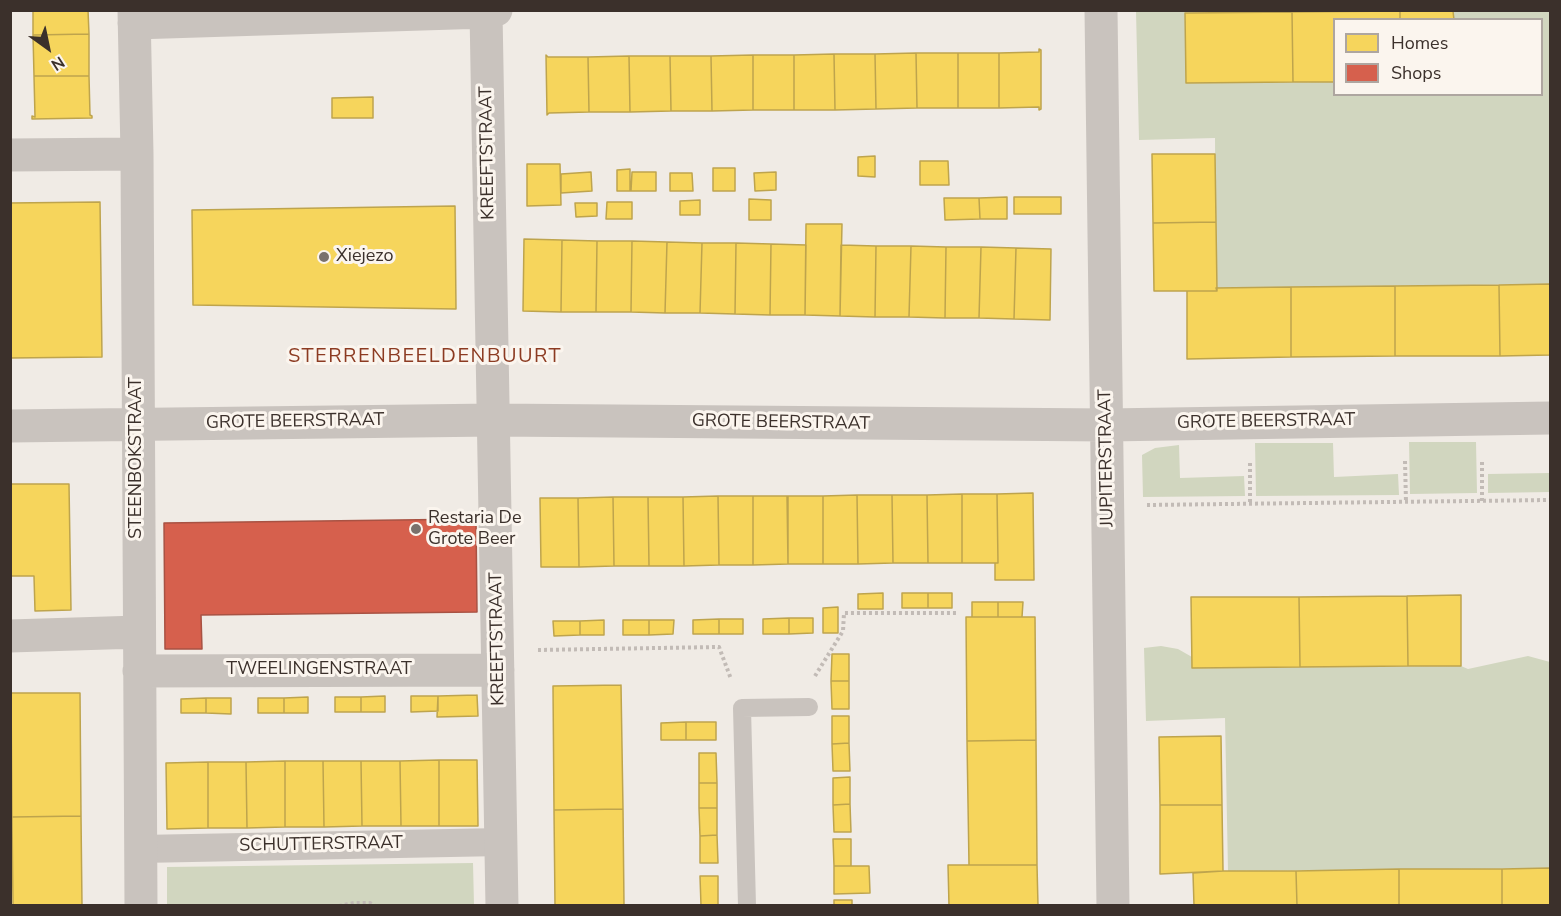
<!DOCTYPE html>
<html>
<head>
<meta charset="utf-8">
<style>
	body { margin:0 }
	#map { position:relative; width:1561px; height:916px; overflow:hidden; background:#f0ebe5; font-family:"Nunito Sans",sans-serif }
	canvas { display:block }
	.frame { position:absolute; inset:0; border:12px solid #3b302b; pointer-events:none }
	.legend { position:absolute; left:1333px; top:18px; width:210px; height:78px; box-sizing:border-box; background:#fbf5ee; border:2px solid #aea6a0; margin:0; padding:8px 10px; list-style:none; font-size:18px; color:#3b302b }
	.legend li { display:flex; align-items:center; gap:12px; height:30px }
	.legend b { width:30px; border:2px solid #aea6a0 }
	.north { position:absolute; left:18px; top:18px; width:60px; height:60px; -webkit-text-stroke:4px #fbf5ee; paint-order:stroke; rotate:147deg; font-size:16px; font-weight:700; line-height:24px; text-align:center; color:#3b302b }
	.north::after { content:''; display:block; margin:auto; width:21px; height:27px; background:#3b302b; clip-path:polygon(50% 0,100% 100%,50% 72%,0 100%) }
</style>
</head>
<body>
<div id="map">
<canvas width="1561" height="916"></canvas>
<div class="frame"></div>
<ul class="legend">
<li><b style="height:16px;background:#f6d55c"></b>Homes</li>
<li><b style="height:16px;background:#d6604d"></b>Shops</li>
</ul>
<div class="north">N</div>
</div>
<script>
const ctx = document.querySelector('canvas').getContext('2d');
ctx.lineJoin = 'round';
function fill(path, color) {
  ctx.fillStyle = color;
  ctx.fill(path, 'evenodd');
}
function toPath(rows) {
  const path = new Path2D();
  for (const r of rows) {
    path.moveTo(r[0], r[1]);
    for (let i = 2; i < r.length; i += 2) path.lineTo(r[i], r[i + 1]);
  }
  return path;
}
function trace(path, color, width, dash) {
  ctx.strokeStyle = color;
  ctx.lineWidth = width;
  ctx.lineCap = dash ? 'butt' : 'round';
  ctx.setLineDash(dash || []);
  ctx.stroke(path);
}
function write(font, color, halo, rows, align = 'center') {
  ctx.font = font + ' "Nunito Sans",sans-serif';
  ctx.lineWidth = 6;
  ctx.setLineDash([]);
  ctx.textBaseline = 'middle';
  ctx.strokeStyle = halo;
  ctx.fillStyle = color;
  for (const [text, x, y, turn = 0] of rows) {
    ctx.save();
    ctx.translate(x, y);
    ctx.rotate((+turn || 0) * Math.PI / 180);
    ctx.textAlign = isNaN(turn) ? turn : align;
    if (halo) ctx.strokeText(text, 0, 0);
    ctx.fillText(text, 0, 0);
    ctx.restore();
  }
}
const green = toPath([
	[1136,11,1212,11,1212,12,1185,13,1186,83,1334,82,1334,94,1542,94,1542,20,1454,19,1453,11,1550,11,1550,284,1216,288,1215,138,1139,140],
	[1409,442,1476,442,1477,493,1410,494],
	[1255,443,1333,443,1334,477,1398,474,1399,495,1256,496],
	[1179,445,1180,478,1244,476,1245,496,1143,497,1142,455,1155,448],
	[1550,473,1550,492,1488,493,1488,474],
	[1161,646,1178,649,1192,657,1193,668,1461,666,1468,669,1528,656,1550,662,1550,868,1228,871,1225,718,1146,721,1144,648],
	[473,863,474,905,167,905,167,867]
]);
const homes = toPath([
	[33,10,88,10,89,34,33,35,33,10],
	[1400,11,1400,20,1334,20,1334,82,1293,82,1292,12,1400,11],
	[1400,11,1453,11,1454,20,1400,20,1400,11],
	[1292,12,1293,82,1186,83,1185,13,1292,12],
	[89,34,89,76,34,76,33,35,89,34],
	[1039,49,1041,50,1041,109,1039,110,1039,107,999,108,999,53,1039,52,1039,49],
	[916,53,917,108,876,109,875,54,916,53],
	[916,53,958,53,958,108,917,108,916,53],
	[958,53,999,53,999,108,958,108,958,53],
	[834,54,835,110,794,110,794,55,834,54],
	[834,54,875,54,876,109,835,110,834,54],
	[546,55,548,57,588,57,589,112,549,113,547,115,546,55],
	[753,55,794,55,794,110,753,110,753,55],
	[753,55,753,110,712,111,711,56,753,55],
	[629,56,670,56,671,111,630,112,629,56],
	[629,56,630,112,589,112,588,57,629,56],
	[670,56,711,56,712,111,671,111,670,56],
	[34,76,89,76,90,115,92,116,92,118,32,119,32,116,35,117,34,76],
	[373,97,373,118,332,118,332,98,373,97],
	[1152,154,1215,154,1216,222,1153,223,1152,154],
	[875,156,875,177,858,176,858,157,875,156],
	[920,161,948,161,949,185,920,185,920,161],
	[527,164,560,164,561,205,527,206,527,164],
	[713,168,735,168,735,191,713,191,713,168],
	[630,169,630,191,617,191,617,170,630,169],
	[591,172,592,191,561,193,561,174,591,172],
	[632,172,656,172,656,191,631,191,632,172],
	[776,172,776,190,755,191,754,173,776,172],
	[670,173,692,173,693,191,670,191,670,173],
	[1007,197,1007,219,980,219,979,198,1007,197],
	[1014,197,1061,197,1061,214,1014,214,1014,197],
	[944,198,979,198,980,219,945,220,944,198],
	[749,199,771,200,771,220,749,220,749,199],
	[700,200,700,215,680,215,680,201,700,200],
	[100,202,102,357,10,358,10,203,100,202],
	[607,202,632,202,632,219,606,219,607,202],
	[575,203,597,203,597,216,576,217,575,203],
	[455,206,456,309,193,305,192,210,455,206],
	[1216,222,1217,291,1154,291,1153,223,1216,222],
	[806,224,842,224,840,316,805,315,806,224],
	[524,239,562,240,561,312,523,311,524,239],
	[562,240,597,241,596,312,561,312,562,240],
	[597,241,632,241,631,312,596,312,597,241],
	[632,241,667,242,665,313,631,312,632,241],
	[667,242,702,243,700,313,665,313,667,242],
	[702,243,736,243,735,314,700,313,702,243],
	[736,243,771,244,770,315,735,314,736,243],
	[771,244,806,245,805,315,770,315,771,244],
	[841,245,876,246,875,317,840,316,841,245],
	[876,246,911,246,909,317,875,317,876,246],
	[911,246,946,247,945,318,909,317,911,246],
	[946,247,981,247,979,318,945,318,946,247],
	[981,247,1016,248,1014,319,979,318,981,247],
	[1016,248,1051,249,1050,320,1014,319,1016,248],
	[1550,284,1550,355,1500,356,1499,285,1550,284],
	[1499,285,1500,356,1395,356,1395,286,1499,285],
	[1395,286,1395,356,1291,357,1291,287,1395,286],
	[1291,287,1291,357,1187,359,1187,291,1217,291,1216,288,1291,287],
	[10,484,69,484,71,610,35,611,34,576,10,576,10,484],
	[1033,493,1034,580,995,580,995,563,998,563,997,494,1033,493],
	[962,494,962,563,928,563,927,495,962,494],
	[962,494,997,494,998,563,962,563,962,494],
	[857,495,858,564,823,564,823,496,857,495],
	[857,495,892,495,893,563,858,564,857,495],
	[892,495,927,495,928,563,893,563,892,495],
	[718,496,753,496,753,565,719,565,718,496],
	[718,496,719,565,684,566,683,497,718,496],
	[753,496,788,496,788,564,753,565,753,496],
	[787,496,823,496,823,564,788,564,787,496],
	[613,497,648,497,649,566,614,566,613,497],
	[613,497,614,566,579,567,578,498,613,497],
	[648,497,683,497,684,566,649,566,648,497],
	[540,498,578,498,579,567,541,567,540,498],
	[883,593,883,609,858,609,858,594,883,593],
	[902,593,928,593,928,608,902,608,902,593],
	[928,593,952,593,952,608,928,608,928,593],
	[1461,595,1461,666,1408,666,1407,596,1461,595],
	[1407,596,1408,666,1300,667,1299,597,1407,596],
	[1191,597,1299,597,1300,667,1192,668,1191,597],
	[972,602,998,602,998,617,972,617,972,602],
	[998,602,1023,602,1022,617,998,617,998,602],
	[838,607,838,633,823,633,823,608,838,607],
	[966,617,1035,617,1036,740,967,741,966,617],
	[789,618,813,618,813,633,789,634,789,618],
	[789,618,789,634,763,634,763,619,789,618],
	[719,619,743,619,743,634,719,634,719,619],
	[719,619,719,634,693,634,693,620,719,619],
	[604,620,604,635,580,635,580,621,604,620],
	[623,620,649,620,649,635,623,635,623,620],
	[649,620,674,620,673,634,649,635,649,620],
	[553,621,580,621,580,635,554,636,553,621],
	[832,654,849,654,849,681,831,681,832,654],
	[831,681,849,681,849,709,832,709,831,681],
	[621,685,623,809,554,810,553,686,621,685],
	[11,693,80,693,81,816,12,817,11,693],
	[477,695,478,716,437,717,438,696,477,695],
	[385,696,385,712,361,712,361,697,385,696],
	[411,696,438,696,438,711,411,712,411,696],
	[308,697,308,713,284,713,284,698,308,697],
	[335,697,361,697,361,712,335,712,335,697],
	[206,698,206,713,181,713,181,699,206,698],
	[206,698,231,698,231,714,206,713,206,698],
	[258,698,284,698,284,713,258,713,258,698],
	[832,716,849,716,849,743,832,744,832,716],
	[686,722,716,722,716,740,686,740,686,722],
	[686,722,686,740,661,740,661,723,686,722],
	[1221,736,1222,805,1160,805,1159,737,1221,736],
	[1036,740,1037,865,969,865,967,741,1036,740],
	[849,743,850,771,833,771,832,744,849,743],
	[699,753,716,753,717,783,699,783,699,753],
	[439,760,477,760,478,826,439,826,439,760],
	[439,760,439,826,401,826,400,761,439,760],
	[285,761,323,761,324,827,285,827,285,761],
	[285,761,285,827,247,828,246,762,285,761],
	[323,761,361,761,362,826,324,827,323,761],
	[361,761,400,761,401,826,362,826,361,761],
	[208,762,208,828,167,829,166,763,208,762],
	[208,762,246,762,247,828,208,828,208,762],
	[850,777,850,804,833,805,833,778,850,777],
	[699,783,717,783,717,808,699,808,699,783],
	[850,804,851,832,834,832,833,805,850,804],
	[1160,805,1222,805,1223,871,1160,874,1160,805],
	[699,808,717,808,717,835,700,836,699,808],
	[623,809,624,906,555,906,554,810,623,809],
	[81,816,82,906,13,906,12,817,81,816],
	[717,835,718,863,700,863,700,836,717,835],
	[833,839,851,839,851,866,834,866,833,839],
	[948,865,1037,865,1038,906,949,906,948,865],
	[834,866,869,866,870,893,834,894,834,866],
	[1550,868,1550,906,1502,906,1502,869,1550,868],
	[1399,869,1399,906,1297,906,1296,871,1399,869],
	[1399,869,1502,869,1502,906,1399,906,1399,869],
	[1223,871,1296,871,1297,906,1194,906,1193,873,1223,871],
	[700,876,718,876,718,906,701,906,700,876],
	[834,900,852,900,852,906,834,906,834,900]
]);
const shops = toPath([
	[476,519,477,612,201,615,202,649,165,649,164,523,476,519]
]);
const path = toPath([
	[1405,461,1406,502],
	[1250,463,1250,504],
	[1482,501,1482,460],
	[1147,505,1550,500],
	[538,650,719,647,731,679],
	[815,676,843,631,844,613,958,613],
	[339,906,354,903,370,903,375,906]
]);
const service = toPath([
	[747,906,742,708,809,707]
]);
const pedestrian = toPath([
	[140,849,502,842]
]);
const minor = toPath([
	[134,10,137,154,141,906],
	[1101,10,1113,906],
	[486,12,502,906],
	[134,23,486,12,496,10],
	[10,155,137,154],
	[10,426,494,420,1107,425,1550,418],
	[10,636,139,632],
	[139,671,498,670]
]);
const markers = [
	[324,257,6,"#7a716c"],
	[416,529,6,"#7a716c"]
];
const streetNames = [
	["KREEFTSTRAAT",488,153,-91],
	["GROTE BEERSTRAAT",295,422,-1],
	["GROTE BEERSTRAAT",1266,422,-1],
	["GROTE BEERSTRAAT",781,423,1],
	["STEENBOKSTRAAT",137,458,-90],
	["JUPITERSTRAAT",1107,458,-91],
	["KREEFTSTRAAT",498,639,-91],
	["TWEELINGENSTRAAT",319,670],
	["SCHUTTERSTRAAT",321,845,-1]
];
const poiNames = [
	["Xiejezo",336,257],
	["Restaria De",428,519],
	["Grote Beer",428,540]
];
const neighbourhoodNames = [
	["STERRENBEELDENBUURT",425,357]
];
fill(green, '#d1d6bf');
fill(homes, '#f6d55c');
trace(homes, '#bea44d', 1.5);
fill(shops, '#d6604d');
trace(shops, '#a85243', 1.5);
trace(path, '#c2bbb6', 4, [3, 3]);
trace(service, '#c9c3be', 18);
trace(pedestrian, '#c9c3be', 28);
trace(minor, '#c9c3be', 33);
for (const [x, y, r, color] of markers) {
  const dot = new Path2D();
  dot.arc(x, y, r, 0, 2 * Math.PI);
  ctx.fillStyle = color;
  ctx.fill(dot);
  trace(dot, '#fbf5ee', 2);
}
write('18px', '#3b302b', '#fbf5ee', streetNames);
write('18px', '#3b302b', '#fbf5ee', poiNames, 'left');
ctx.letterSpacing = '1.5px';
write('20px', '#8c3b22', '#fbf5ee', neighbourhoodNames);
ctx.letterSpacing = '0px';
</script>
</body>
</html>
